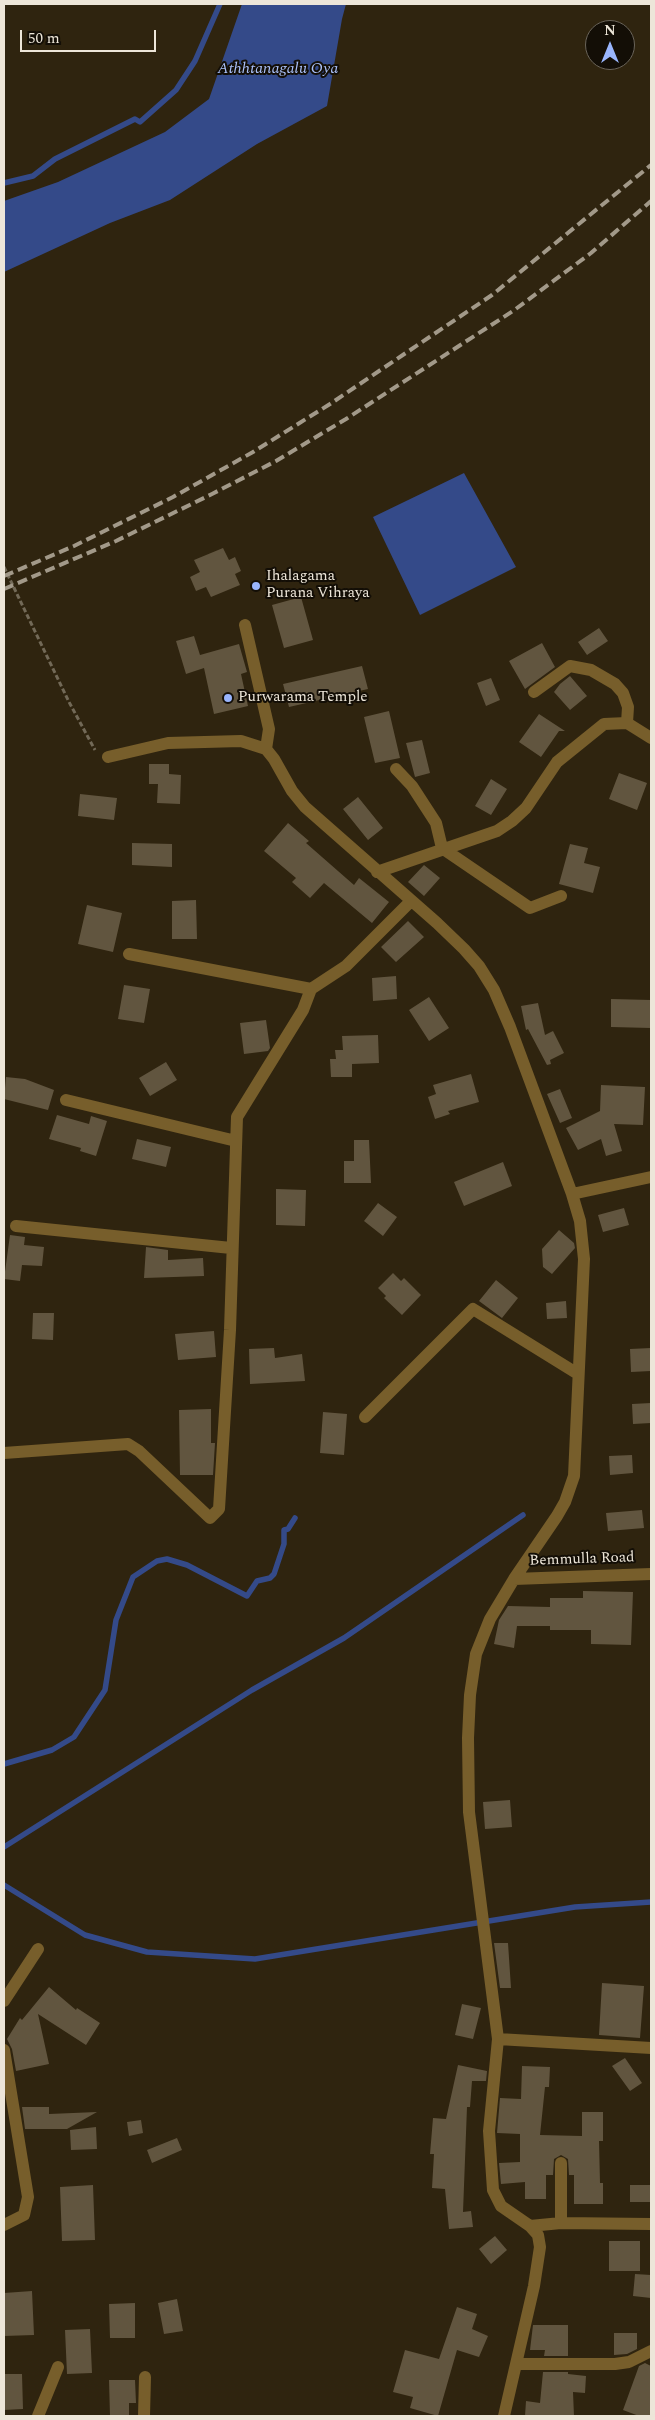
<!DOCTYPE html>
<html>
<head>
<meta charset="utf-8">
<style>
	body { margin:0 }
	#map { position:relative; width:655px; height:2420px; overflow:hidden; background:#2f240f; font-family:Spectral,serif }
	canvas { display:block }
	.frame { position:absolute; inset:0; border:5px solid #ede6d9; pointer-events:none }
	.north { position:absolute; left:585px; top:20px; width:50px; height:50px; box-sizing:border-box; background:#130e06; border:1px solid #6a645a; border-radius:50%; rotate:0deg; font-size:14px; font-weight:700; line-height:20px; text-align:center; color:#ede6d9 }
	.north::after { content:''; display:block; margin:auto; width:18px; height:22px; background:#99b5fd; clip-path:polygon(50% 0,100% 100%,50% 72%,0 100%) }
	.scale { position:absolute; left:20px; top:30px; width:136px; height:22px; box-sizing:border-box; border:2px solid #ede6d9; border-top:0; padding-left:6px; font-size:15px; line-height:18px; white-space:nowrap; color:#ede6d9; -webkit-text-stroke:4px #130e06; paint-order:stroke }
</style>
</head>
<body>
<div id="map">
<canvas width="655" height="2420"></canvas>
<div class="frame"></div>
<div class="north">N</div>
<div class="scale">50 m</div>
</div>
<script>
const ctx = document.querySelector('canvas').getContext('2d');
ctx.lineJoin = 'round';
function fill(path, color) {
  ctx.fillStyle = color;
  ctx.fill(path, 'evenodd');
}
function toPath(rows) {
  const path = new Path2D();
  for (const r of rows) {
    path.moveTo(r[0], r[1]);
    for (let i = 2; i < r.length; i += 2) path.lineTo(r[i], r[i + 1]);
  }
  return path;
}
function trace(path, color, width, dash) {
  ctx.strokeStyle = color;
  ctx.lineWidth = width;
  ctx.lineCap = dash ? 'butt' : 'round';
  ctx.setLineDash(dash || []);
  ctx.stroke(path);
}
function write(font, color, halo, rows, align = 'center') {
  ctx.font = font + ' Spectral,serif';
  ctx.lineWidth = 4;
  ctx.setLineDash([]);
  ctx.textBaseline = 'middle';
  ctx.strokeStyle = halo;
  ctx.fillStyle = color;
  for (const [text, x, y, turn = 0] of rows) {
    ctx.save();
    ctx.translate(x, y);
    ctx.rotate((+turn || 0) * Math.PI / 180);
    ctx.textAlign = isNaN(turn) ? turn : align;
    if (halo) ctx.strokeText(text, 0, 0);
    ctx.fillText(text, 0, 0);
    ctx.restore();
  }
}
const water = toPath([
	[242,4,346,4,342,19,327,106,257,144,170,200,110,223,4,272,4,201,58,182,165,132,209,99],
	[464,473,516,567,420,615,373,517]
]);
const stream = toPath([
	[4,183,33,176,55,159,135,119,140,122,176,90,195,61,220,4],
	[4,1764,52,1750,74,1737,105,1690,116,1620,133,1577,157,1561,167,1559,187,1565,247,1596,257,1581,270,1578,274,1574,284,1544,284,1530,288,1529,295,1518],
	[4,1847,252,1690,344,1638,523,1515],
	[4,1885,85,1935,147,1952,255,1959,575,1907,651,1902]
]);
const building = toPath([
	[223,548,229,560,235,557,241,571,235,574,240,585,211,597,206,587,196,591,190,577,200,572,194,560],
	[301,597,313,640,284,648,272,605],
	[599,628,608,641,587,655,578,642],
	[194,636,200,655,239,644,247,672,241,674,248,706,214,714,204,668,186,674,176,641],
	[542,643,555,667,525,689,509,661],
	[362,666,368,689,289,707,283,684],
	[570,676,587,696,570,710,554,692,560,684],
	[491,678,500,700,486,706,477,683],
	[389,711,400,758,375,763,364,717],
	[539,714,565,731,559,731,541,757,519,742],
	[422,740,430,773,415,777,406,743],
	[149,764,169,764,169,774,181,775,180,804,157,803,158,784,149,784],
	[619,773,647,783,637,810,609,799],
	[491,779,507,789,491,815,475,806],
	[80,794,117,798,114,820,78,816],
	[358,797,383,828,368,840,343,809],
	[288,823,309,841,306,843,354,885,359,878,389,902,372,923,324,883,310,898,292,882,296,878,264,851],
	[132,843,172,844,172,867,132,865],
	[570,844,588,848,584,863,600,867,593,893,559,884],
	[424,865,440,878,424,896,408,882],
	[196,900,197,939,172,939,172,901],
	[87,905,122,913,113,952,78,944],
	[408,921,424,937,396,962,381,947],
	[396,976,397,999,373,1001,372,978],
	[124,985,150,989,144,1023,118,1019],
	[429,997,449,1028,429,1041,409,1010],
	[611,999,651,1000,651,1028,611,1027],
	[538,1003,545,1035,553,1031,564,1053,550,1060,551,1064,547,1065,528,1029,526,1030,521,1006],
	[266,1020,270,1048,268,1051,244,1054,240,1023],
	[378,1035,379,1063,352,1064,352,1077,331,1077,330,1059,336,1059,335,1050,343,1050,342,1036],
	[166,1062,177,1080,150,1096,139,1078],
	[471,1074,479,1102,448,1111,450,1114,435,1119,428,1097,436,1094,433,1085],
	[6,1077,25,1079,54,1090,48,1110,4,1099],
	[601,1085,645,1087,643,1125,614,1124,622,1151,606,1156,601,1139,578,1150,566,1128,600,1111],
	[560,1089,572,1118,560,1123,547,1094],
	[57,1115,89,1124,91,1116,107,1121,96,1156,80,1151,81,1148,49,1139],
	[137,1139,171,1147,166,1167,132,1159],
	[354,1140,369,1140,371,1183,344,1183,344,1161,354,1161],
	[503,1162,512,1186,464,1206,454,1182],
	[276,1189,306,1190,305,1226,276,1225],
	[378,1203,397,1217,383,1236,364,1221],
	[624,1208,629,1225,603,1232,598,1215],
	[559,1230,574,1243,575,1248,552,1274,543,1267,542,1249],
	[10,1235,25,1237,24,1245,44,1247,42,1266,22,1265,20,1281,4,1279],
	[146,1247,168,1250,168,1260,203,1258,204,1276,144,1278],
	[393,1273,401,1281,404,1278,421,1295,402,1315,384,1298,386,1296,378,1288],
	[496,1280,518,1298,502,1318,479,1301],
	[566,1301,567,1318,547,1319,546,1303],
	[33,1313,54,1313,53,1340,32,1339],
	[214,1331,216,1357,178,1360,175,1334],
	[274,1348,275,1358,302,1354,305,1381,250,1384,249,1349],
	[651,1348,651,1371,631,1372,630,1349],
	[651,1403,651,1423,633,1424,632,1404],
	[211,1409,211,1443,215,1443,213,1475,180,1475,179,1410],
	[323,1412,347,1414,344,1455,320,1453],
	[632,1455,633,1473,610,1475,609,1456],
	[642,1510,644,1528,608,1531,606,1513],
	[583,1591,633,1592,631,1645,591,1644,591,1630,550,1630,550,1626,517,1626,514,1648,494,1644,499,1620,508,1606,550,1607,550,1598,583,1598],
	[510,1800,512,1827,485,1829,483,1802],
	[494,1943,508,1943,511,1988,500,1988],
	[602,1983,644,1986,640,2038,599,2035],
	[49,1987,76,2010,77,2008,100,2023,86,2045,38,2014,49,2064,16,2071,12,2049,7,2039,20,2018,22,2020],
	[462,2004,481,2008,473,2039,455,2035],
	[625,2058,642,2083,630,2091,612,2066],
	[458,2065,487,2071,486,2081,472,2081,470,2107,467,2107,463,2212,471,2211,473,2227,449,2229,445,2189,432,2188,434,2154,430,2154,433,2118,446,2119],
	[522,2066,550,2067,549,2087,545,2087,540,2135,582,2136,582,2112,603,2112,603,2141,599,2141,600,2183,603,2183,603,2204,574,2204,574,2175,569,2175,568,2159,561,2155,554,2159,553,2175,546,2175,546,2199,525,2199,525,2182,501,2184,499,2163,520,2162,520,2134,497,2133,500,2098,521,2099],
	[22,2107,49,2107,49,2114,97,2112,67,2129,25,2129],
	[141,2120,143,2133,129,2136,127,2122],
	[96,2127,97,2149,71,2150,70,2130],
	[177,2138,182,2150,152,2163,147,2150],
	[93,2185,95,2240,62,2241,60,2187],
	[630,2185,651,2185,651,2202,630,2202],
	[495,2236,507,2250,491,2264,479,2249],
	[609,2241,640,2241,640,2271,609,2271],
	[635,2274,651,2275,651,2298,633,2296],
	[32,2291,34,2335,4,2336,4,2293],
	[177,2299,183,2331,164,2334,158,2303],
	[135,2303,135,2338,110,2338,109,2304],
	[457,2307,477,2314,472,2329,488,2336,479,2357,457,2350,438,2416,410,2408,413,2397,393,2392,405,2350,439,2359],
	[533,2325,568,2325,568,2356,544,2356,545,2350,530,2350],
	[90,2329,92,2373,67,2374,65,2330],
	[614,2333,637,2333,637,2349,627,2354,614,2355],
	[645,2363,651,2366,651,2416,639,2416,623,2410,639,2366],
	[543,2372,568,2372,568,2374,586,2376,585,2393,573,2392,574,2416,525,2416,526,2401,540,2403],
	[4,2374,22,2374,23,2409,4,2410],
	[109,2380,135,2380,136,2403,129,2403,129,2416,110,2416]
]);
const path = toPath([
	[4,567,69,702,95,750]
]);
const minor = toPath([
	[245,625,269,729,266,749],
	[534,692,570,666,591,670,615,684,623,693,628,707,627,723],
	[108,757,168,743,241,741,266,749,274,759,292,791,305,807,437,923,464,949,479,966,494,990,510,1027,572,1194,580,1221,584,1259,574,1476,565,1502,557,1516,514,1579,490,1619,476,1654,470,1695,468,1738,469,1812,498,2039,489,2131,493,2190,501,2206,530,2226,538,2235,540,2247,534,2286,504,2416],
	[396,769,412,786,436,823,442,848,530,908,561,896],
	[377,872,497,831,512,821,526,808,557,762,604,724,627,723,651,738],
	[129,954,311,989],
	[311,989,346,966,411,901],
	[66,1100,236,1141],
	[572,1194,651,1177],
	[16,1226,231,1248],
	[365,1417,473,1309,578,1374],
	[4,1453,128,1444,139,1451,210,1518,219,1509,230,1330,237,1117,303,1010,311,989],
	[514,1579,651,1574],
	[4,2001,38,1949],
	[498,2039,651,2048],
	[4,2050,28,2197,24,2215,4,2225],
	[561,2163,561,2223],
	[530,2226,561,2223,651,2224],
	[516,2364,615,2364,629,2362,651,2351],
	[38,2416,58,2367],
	[144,2416,145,2377]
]);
const rail = toPath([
	[4,576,74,546,173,497,253,452,330,404,492,295,651,165],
	[4,589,116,541,212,494,276,461,346,419,513,311,591,253,651,201]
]);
const markers = [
	[256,586,5,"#99b5fd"],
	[228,698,5,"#99b5fd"]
];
const poiNames = [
	["Ihalagama",266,577],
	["Purana Vihraya",266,594],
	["Purwarama Temple",238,698]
];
const streetNames = [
	["Bemmulla Road",582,1560,-2]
];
const waterNames = [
	["Athhtanagalu Oya",278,70]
];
fill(water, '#344a89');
trace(stream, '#344a89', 5.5);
fill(building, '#61553f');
trace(path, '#726957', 3, [5, 2.5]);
trace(minor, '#775e2b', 12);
trace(rail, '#a29989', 4, [10, 5]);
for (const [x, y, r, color] of markers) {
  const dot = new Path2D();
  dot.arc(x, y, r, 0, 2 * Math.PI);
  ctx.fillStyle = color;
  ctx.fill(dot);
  trace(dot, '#130e06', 2);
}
write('15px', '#ede6d9', '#130e06', poiNames, 'left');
write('15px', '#ede6d9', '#130e06', streetNames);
write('italic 16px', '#aac0f8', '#130e06', waterNames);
</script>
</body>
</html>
